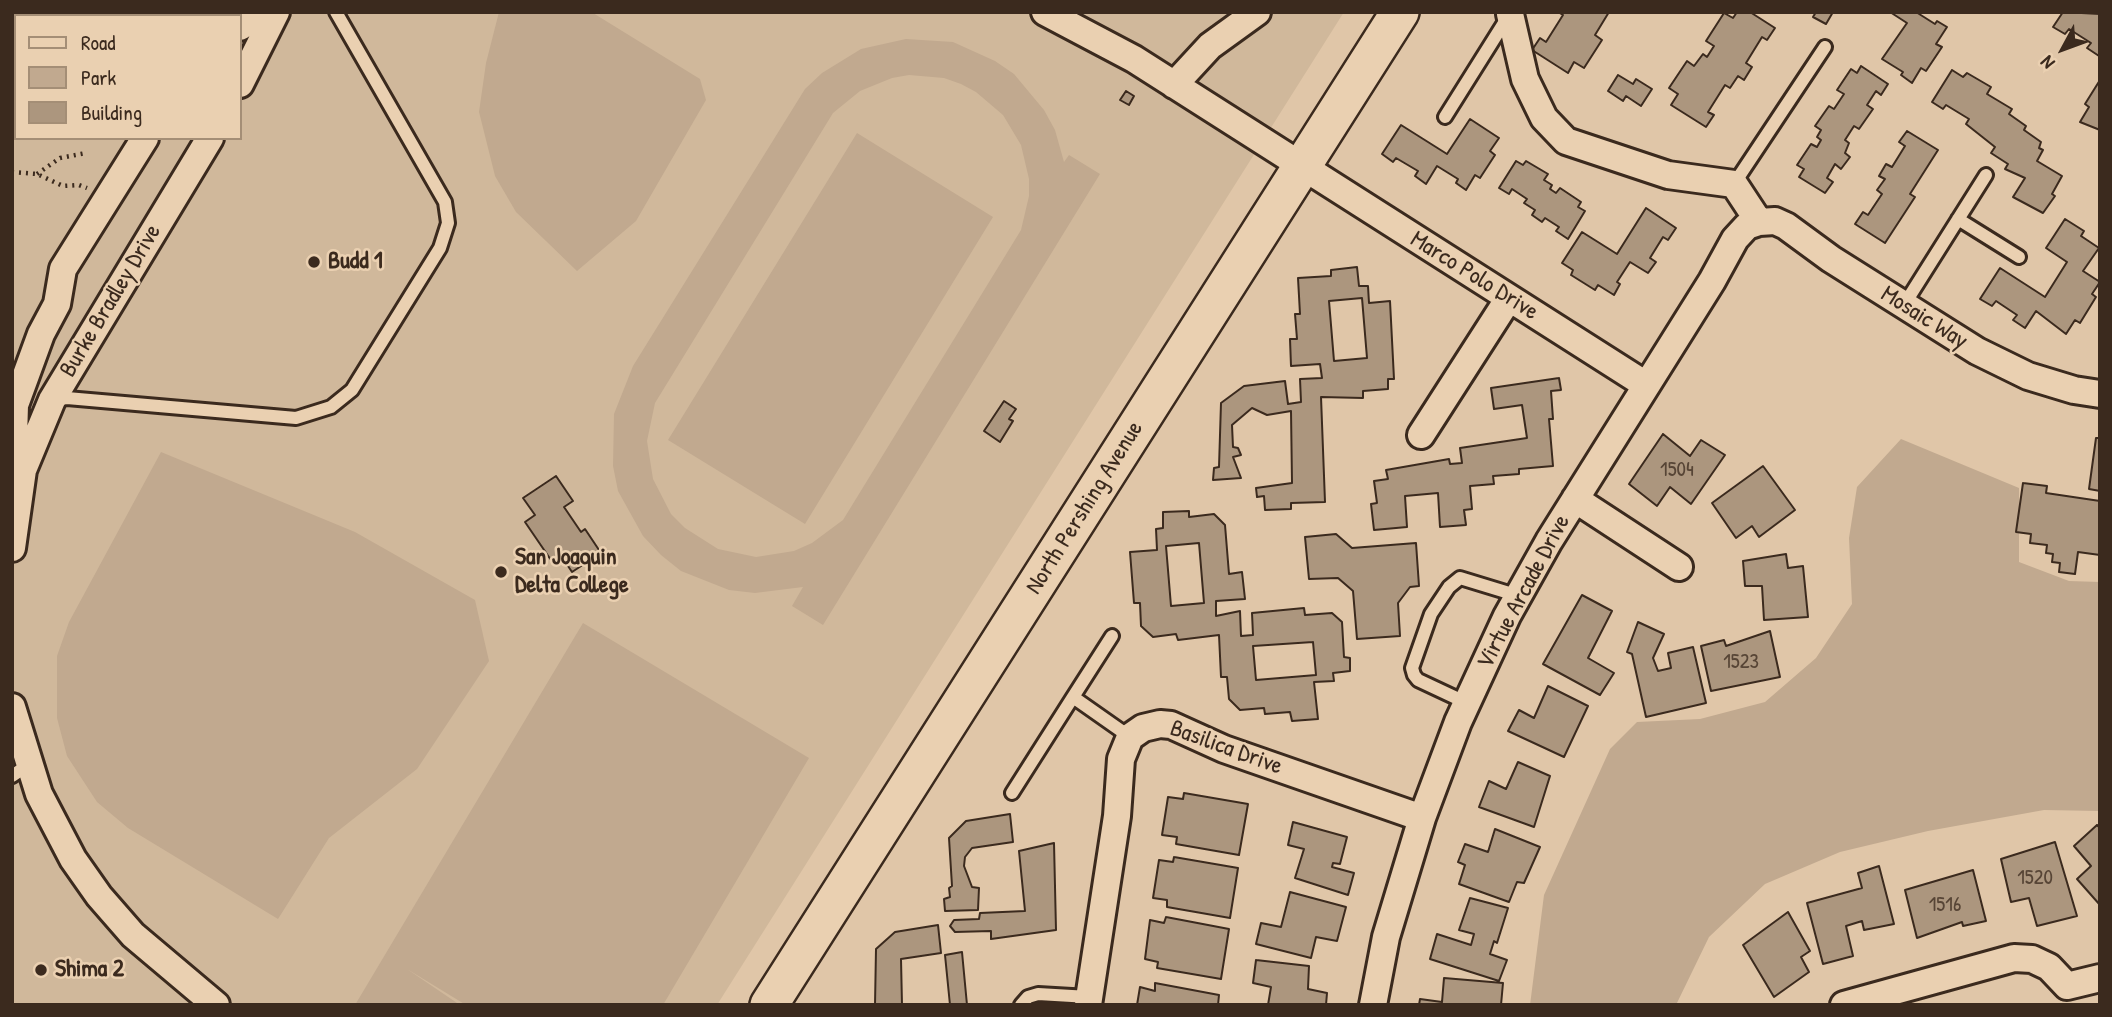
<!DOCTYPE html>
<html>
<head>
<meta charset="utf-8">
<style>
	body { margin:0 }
	#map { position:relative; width:2112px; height:1017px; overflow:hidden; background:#e0c6a8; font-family:"Patrick Hand",sans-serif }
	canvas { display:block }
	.frame { position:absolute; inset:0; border:14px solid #3b2a1e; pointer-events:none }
	.legend { position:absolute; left:14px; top:14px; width:228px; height:126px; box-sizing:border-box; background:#ead0b1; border:2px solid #a48e76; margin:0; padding:9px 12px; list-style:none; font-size:21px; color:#3b2a1e }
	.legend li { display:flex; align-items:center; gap:14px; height:35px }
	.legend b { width:35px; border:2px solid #a48e76 }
	.north { position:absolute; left:2028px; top:14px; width:70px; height:70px; -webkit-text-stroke:5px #ead0b1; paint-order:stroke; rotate:229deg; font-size:19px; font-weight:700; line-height:28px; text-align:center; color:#3b2a1e }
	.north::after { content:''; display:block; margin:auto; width:24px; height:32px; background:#3b2a1e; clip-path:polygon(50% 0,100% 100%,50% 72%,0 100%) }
</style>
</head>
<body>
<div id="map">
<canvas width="2112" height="1017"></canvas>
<div class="frame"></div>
<ul class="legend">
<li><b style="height:9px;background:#ead0b1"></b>Road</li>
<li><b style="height:19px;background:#c1a98f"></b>Park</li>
<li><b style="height:19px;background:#ac967e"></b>Building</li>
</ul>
<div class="north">N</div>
</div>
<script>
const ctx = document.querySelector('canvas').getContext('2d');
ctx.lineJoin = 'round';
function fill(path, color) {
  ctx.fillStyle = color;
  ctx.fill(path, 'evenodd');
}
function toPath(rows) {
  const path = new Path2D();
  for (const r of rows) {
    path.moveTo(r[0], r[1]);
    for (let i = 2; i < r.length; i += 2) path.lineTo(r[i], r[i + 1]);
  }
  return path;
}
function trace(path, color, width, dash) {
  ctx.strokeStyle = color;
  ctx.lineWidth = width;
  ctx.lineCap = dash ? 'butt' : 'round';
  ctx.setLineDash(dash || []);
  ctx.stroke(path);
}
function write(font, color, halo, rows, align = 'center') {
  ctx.font = font + ' "Patrick Hand",sans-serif';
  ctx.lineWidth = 5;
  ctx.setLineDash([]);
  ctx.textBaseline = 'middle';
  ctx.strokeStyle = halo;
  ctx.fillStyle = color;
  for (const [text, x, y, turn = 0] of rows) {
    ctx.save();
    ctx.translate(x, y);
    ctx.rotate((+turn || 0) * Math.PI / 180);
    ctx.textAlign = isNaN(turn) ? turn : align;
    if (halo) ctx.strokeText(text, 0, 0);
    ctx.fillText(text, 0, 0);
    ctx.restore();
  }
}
const built = toPath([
	[12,12,1344,12,717,1005,12,1005],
	[16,16,240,16,240,138,16,138]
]);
const green = toPath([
	[499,12,593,13,700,79,706,100,636,221,577,271,516,212,495,176,479,112,486,63],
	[906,39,953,42,995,61,1014,74,1044,110,1055,130,1064,162,1069,155,1100,174,823,625,792,606,803,587,755,593,729,590,681,571,661,555,643,536,618,491,613,466,614,414,633,366,805,89,822,73,861,49],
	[909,75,944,78,961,84,976,92,1003,115,1021,145,1029,179,1029,196,1021,230,843,520,812,543,794,551,756,557,718,549,685,528,671,514,653,479,647,441,655,403,833,113,860,91,892,78],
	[857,133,993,217,805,524,668,440],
	[1901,439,2019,488,2019,562,2069,581,2100,582,2100,811,2044,810,1928,831,1840,852,1765,884,1709,937,1676,1005,1530,1005,1544,895,1610,749,1637,722,1700,719,1765,702,1816,658,1852,604,1849,538,1857,487],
	[161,452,355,532,475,600,489,661,417,769,329,838,278,919,128,828,97,802,67,756,57,718,57,656,69,622],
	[583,623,809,758,663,1005,466,1005,407,969,460,1005,355,1005]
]);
const building = toPath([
	[1558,12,1609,12,1595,35,1602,40,1584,68,1574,62,1568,73,1532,50,1540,38,1546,42,1563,15,1558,12],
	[1737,12,1750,12,1775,28,1767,40,1762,37,1746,63,1752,67,1744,80,1738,76,1730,88,1725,85,1708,112,1714,115,1706,127,1671,105,1678,94,1669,88,1687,61,1694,66,1703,54,1707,57,1714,46,1706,41,1724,13,1733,18,1737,12],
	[1816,12,1833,12,1826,24,1813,17,1816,12],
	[1890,12,1916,12,1935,24,1937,21,1947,27,1936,44,1942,47,1926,71,1921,68,1912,83,1901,75,1903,72,1882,59,1907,23,1890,12],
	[2063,12,2100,14,2099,56,2087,48,2091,43,2069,29,2065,34,2053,27,2063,12],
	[1861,66,1888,84,1881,95,1876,91,1867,105,1873,109,1859,129,1854,126,1845,140,1849,143,1845,153,1850,157,1841,169,1835,164,1827,178,1833,182,1825,193,1799,177,1804,169,1797,165,1811,144,1817,147,1821,140,1817,137,1821,130,1815,126,1829,106,1834,109,1844,94,1837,90,1851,69,1857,73,1861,66],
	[1952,70,1963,77,1967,73,1991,87,1987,94,2012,109,2009,114,2026,126,2024,130,2041,142,2039,148,2043,150,2037,161,2062,176,2052,194,2055,196,2043,213,2013,197,2025,178,2005,169,2008,164,1991,153,1995,147,1966,124,1969,119,1946,105,1943,109,1932,102,1952,70],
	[1618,75,1633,84,1636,79,1652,89,1641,106,1626,96,1623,101,1608,91,1618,75],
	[2100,80,2100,130,2080,122,2089,107,2085,104,2100,80],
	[1126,91,1134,96,1129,105,1120,100,1126,91],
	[1470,119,1499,138,1490,151,1495,155,1480,178,1475,175,1466,190,1456,183,1458,179,1437,166,1426,184,1415,176,1418,171,1396,158,1393,162,1382,154,1401,125,1447,154,1470,119],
	[1907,131,1938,150,1910,194,1915,197,1885,243,1855,224,1863,212,1868,215,1882,194,1877,190,1885,179,1879,176,1886,164,1892,167,1905,146,1899,142,1907,131],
	[1516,161,1523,165,1526,161,1548,174,1544,180,1552,185,1550,189,1556,193,1560,188,1581,202,1578,207,1585,211,1568,239,1556,231,1559,227,1545,218,1542,222,1532,215,1535,210,1524,203,1527,199,1512,189,1509,194,1499,188,1516,161],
	[1646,208,1676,228,1668,240,1663,237,1650,258,1656,262,1648,273,1630,262,1617,282,1620,284,1614,295,1598,285,1595,290,1571,275,1573,270,1562,263,1582,232,1617,254,1646,208],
	[2065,219,2084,231,2081,236,2099,248,2083,271,2100,282,2092,294,2096,297,2080,323,2075,320,2066,334,2036,311,2025,328,2013,320,2017,315,1996,301,1992,306,1980,299,2000,268,2045,297,2067,262,2046,248,2065,219],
	[1357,267,1359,286,1368,286,1369,303,1390,301,1394,379,1388,379,1388,389,1363,391,1363,398,1321,397,1325,502,1291,503,1291,509,1265,510,1264,496,1257,497,1256,488,1292,483,1291,411,1267,415,1252,408,1232,425,1233,447,1238,448,1241,455,1233,457,1241,478,1213,480,1214,468,1219,467,1221,403,1244,386,1285,381,1288,404,1301,402,1300,379,1322,378,1320,364,1291,366,1290,339,1297,339,1295,314,1300,314,1298,278,1331,276,1331,270,1357,267],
	[1362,298,1367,358,1334,361,1329,301,1362,298],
	[1559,378,1561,390,1551,391,1553,419,1549,419,1553,466,1519,469,1519,474,1493,476,1494,484,1470,486,1472,509,1464,510,1466,525,1440,527,1438,493,1405,496,1407,527,1374,530,1371,504,1377,503,1374,481,1388,479,1386,470,1449,459,1450,464,1462,463,1460,448,1527,438,1522,405,1494,409,1491,388,1559,378],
	[1004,401,1016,409,1009,419,1013,421,1000,442,984,431,1004,401],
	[1663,434,1690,456,1701,440,1725,455,1691,504,1670,487,1657,506,1629,484,1663,434],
	[2096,438,2100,438,2100,491,2089,489,2096,438],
	[1763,466,1795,510,1759,537,1752,526,1736,538,1712,503,1763,466],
	[556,476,573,501,564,507,581,532,585,529,601,553,572,572,562,557,553,563,525,522,535,515,523,498,556,476],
	[2023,483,2047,486,2046,493,2100,501,2100,555,2078,552,2075,574,2059,572,2060,563,2052,562,2053,554,2046,553,2047,545,2030,543,2031,534,2016,532,2023,483],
	[1189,511,1189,517,1214,514,1225,525,1229,574,1242,572,1245,599,1216,601,1216,616,1240,611,1241,636,1253,635,1252,613,1304,608,1305,615,1332,613,1342,622,1344,657,1350,658,1350,671,1333,673,1334,681,1314,682,1318,719,1292,721,1290,712,1265,714,1264,708,1240,710,1229,699,1227,677,1221,677,1219,635,1178,640,1176,634,1153,637,1141,626,1140,603,1134,603,1130,552,1157,550,1156,529,1163,528,1163,512,1189,511],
	[1199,543,1204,603,1171,606,1166,546,1199,543],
	[1313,642,1316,675,1256,680,1253,646,1313,642],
	[1336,534,1352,548,1416,543,1419,586,1410,587,1398,603,1400,636,1357,639,1353,591,1338,578,1309,579,1305,537,1336,534],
	[1786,554,1788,568,1803,566,1808,617,1764,620,1762,586,1745,586,1743,561,1786,554],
	[1582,595,1612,611,1588,658,1614,673,1600,695,1543,664,1582,595],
	[1638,622,1664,634,1653,658,1658,671,1671,668,1668,653,1693,647,1706,703,1646,717,1632,654,1627,652,1638,622],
	[1770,631,1780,677,1711,691,1701,646,1724,640,1726,646,1770,631],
	[1548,686,1588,706,1564,757,1508,731,1519,710,1534,718,1548,686],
	[1518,762,1550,776,1534,827,1479,807,1489,781,1506,789,1518,762],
	[1184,793,1248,804,1239,855,1176,844,1177,837,1162,835,1168,797,1183,799,1184,793],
	[1010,814,1013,842,972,848,965,857,964,866,972,887,979,888,978,910,945,911,944,899,950,897,949,888,952,886,949,838,966,821,1010,814],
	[1293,822,1347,837,1340,864,1333,863,1332,867,1354,873,1348,895,1295,878,1304,849,1288,845,1293,822],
	[2097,825,2100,828,2100,905,2077,879,2091,866,2074,846,2097,825],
	[1495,829,1540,847,1524,883,1517,882,1509,902,1459,884,1465,865,1458,862,1465,844,1488,852,1495,829],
	[2055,842,2077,916,2037,926,2029,898,2011,902,2001,859,2055,842],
	[1054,843,1056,930,991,939,991,931,955,932,950,926,954,920,979,919,980,913,1025,911,1019,851,1054,843],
	[1174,857,1238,868,1230,918,1167,907,1167,900,1153,898,1159,860,1173,862,1174,857],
	[1879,866,1894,924,1864,930,1862,921,1846,926,1853,956,1823,964,1807,903,1862,888,1858,873,1879,866],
	[1973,870,1986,921,1963,926,1962,922,1917,938,1905,890,1973,870],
	[1290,892,1346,907,1337,941,1316,937,1311,958,1256,944,1261,923,1281,927,1290,892],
	[1470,898,1508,908,1497,943,1494,941,1490,954,1507,960,1499,981,1430,959,1437,934,1471,945,1474,934,1459,930,1470,898],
	[1788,912,1810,951,1801,957,1809,972,1774,997,1743,945,1788,912],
	[1166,917,1229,929,1221,979,1157,968,1158,962,1145,959,1150,920,1164,923,1166,917],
	[938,925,941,953,901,959,902,1005,875,1005,876,949,895,932,938,925],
	[962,952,967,1005,950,1005,945,955,962,952],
	[1256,960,1309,966,1308,989,1327,993,1326,1005,1268,1005,1271,987,1253,983,1256,960],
	[1444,978,1503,983,1501,1005,1419,1005,1420,999,1442,1002,1444,978],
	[1155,983,1219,995,1218,1005,1137,1005,1140,987,1155,991,1155,983]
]);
const path = toPath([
	[12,172,37,174,63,186,79,185,87,188],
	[37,174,60,158,86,153]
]);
const service = toPath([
	[1445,117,1509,15],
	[1734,184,1825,47],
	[1958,219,2019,257],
	[1904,305,1986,175],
	[52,400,67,398,296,418,331,407,352,390,440,248,448,223,445,202,336,12],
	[1112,636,1073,697,1130,737],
	[1467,703,1418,680,1414,675,1412,668,1431,614,1449,587,1460,578,1519,596],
	[12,776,28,765],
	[1012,793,1073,697],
	[1021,1005,1028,997,1038,994,1089,997]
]);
const minor = toPath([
	[1045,12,1134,59,1646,385],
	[1510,14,1525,79,1544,118,1566,141,1668,175,1734,184,1759,222],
	[240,27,261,12],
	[240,84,276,12],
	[1174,85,1210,46,1257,12],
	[1421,435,1509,298],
	[23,470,14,438,15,405,41,334,57,304,63,269,145,138],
	[1575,499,1679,567],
	[12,548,23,470,52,400,210,138],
	[12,707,39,794,73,859,99,896,133,935,216,1005],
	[2067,986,2100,978],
	[1088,1005,1117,816,1121,759,1130,737,1143,728,1160,724,1171,725,1224,749,1422,818],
	[1373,1005,1386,937,1422,818,1458,722,1507,616,1549,541,1712,281,1735,239,1747,226,1759,222,1775,221,1786,226,1831,259,1977,351,2028,376,2074,390,2100,394],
	[1844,1005,2014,958,2032,959,2049,967,2067,986]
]);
const secondary = toPath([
	[769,1005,1400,12]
]);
const markers = [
	[314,262,7,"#3b2a1e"],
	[501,572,7,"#3b2a1e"],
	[41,970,7,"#3b2a1e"]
];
const numberNames = [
	["1504",1677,470],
	["1523",1741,662],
	["1520",2035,878],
	["1516",1945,905]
];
const poiNames = [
	["Budd 1",328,262],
	["San Joaquin",515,558],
	["Delta College",515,586],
	["Shima 2",55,970]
];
const streetNames = [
	["Marco Polo Drive",1474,276,32],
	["Burke Bradley Drive",111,301,-59],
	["Mosaic Way",1924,318,32],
	["North Pershing Avenue",1085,508,-58],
	["Virtue Arcade Drive",1524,592,-62],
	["Basilica Drive",1226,748,20]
];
fill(built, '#d0b89b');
fill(green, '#c1a98f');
fill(building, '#ac967e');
trace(building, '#3b2a1e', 2);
trace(service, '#3b2a1e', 18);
trace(minor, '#3b2a1e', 32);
trace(secondary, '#3b2a1e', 42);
trace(path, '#3b2a1e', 4.5, [2, 5]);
trace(service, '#ead0b1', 12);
trace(minor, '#ead0b1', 26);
trace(secondary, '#ead0b1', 37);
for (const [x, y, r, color] of markers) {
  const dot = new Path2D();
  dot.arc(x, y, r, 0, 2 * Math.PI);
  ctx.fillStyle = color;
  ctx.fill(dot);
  trace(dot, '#ead0b1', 2.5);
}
write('21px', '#574536', null, numberNames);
write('bold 24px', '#3b2a1e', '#ead0b1', poiNames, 'left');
write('24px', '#3b2a1e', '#ead0b1', streetNames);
</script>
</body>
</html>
